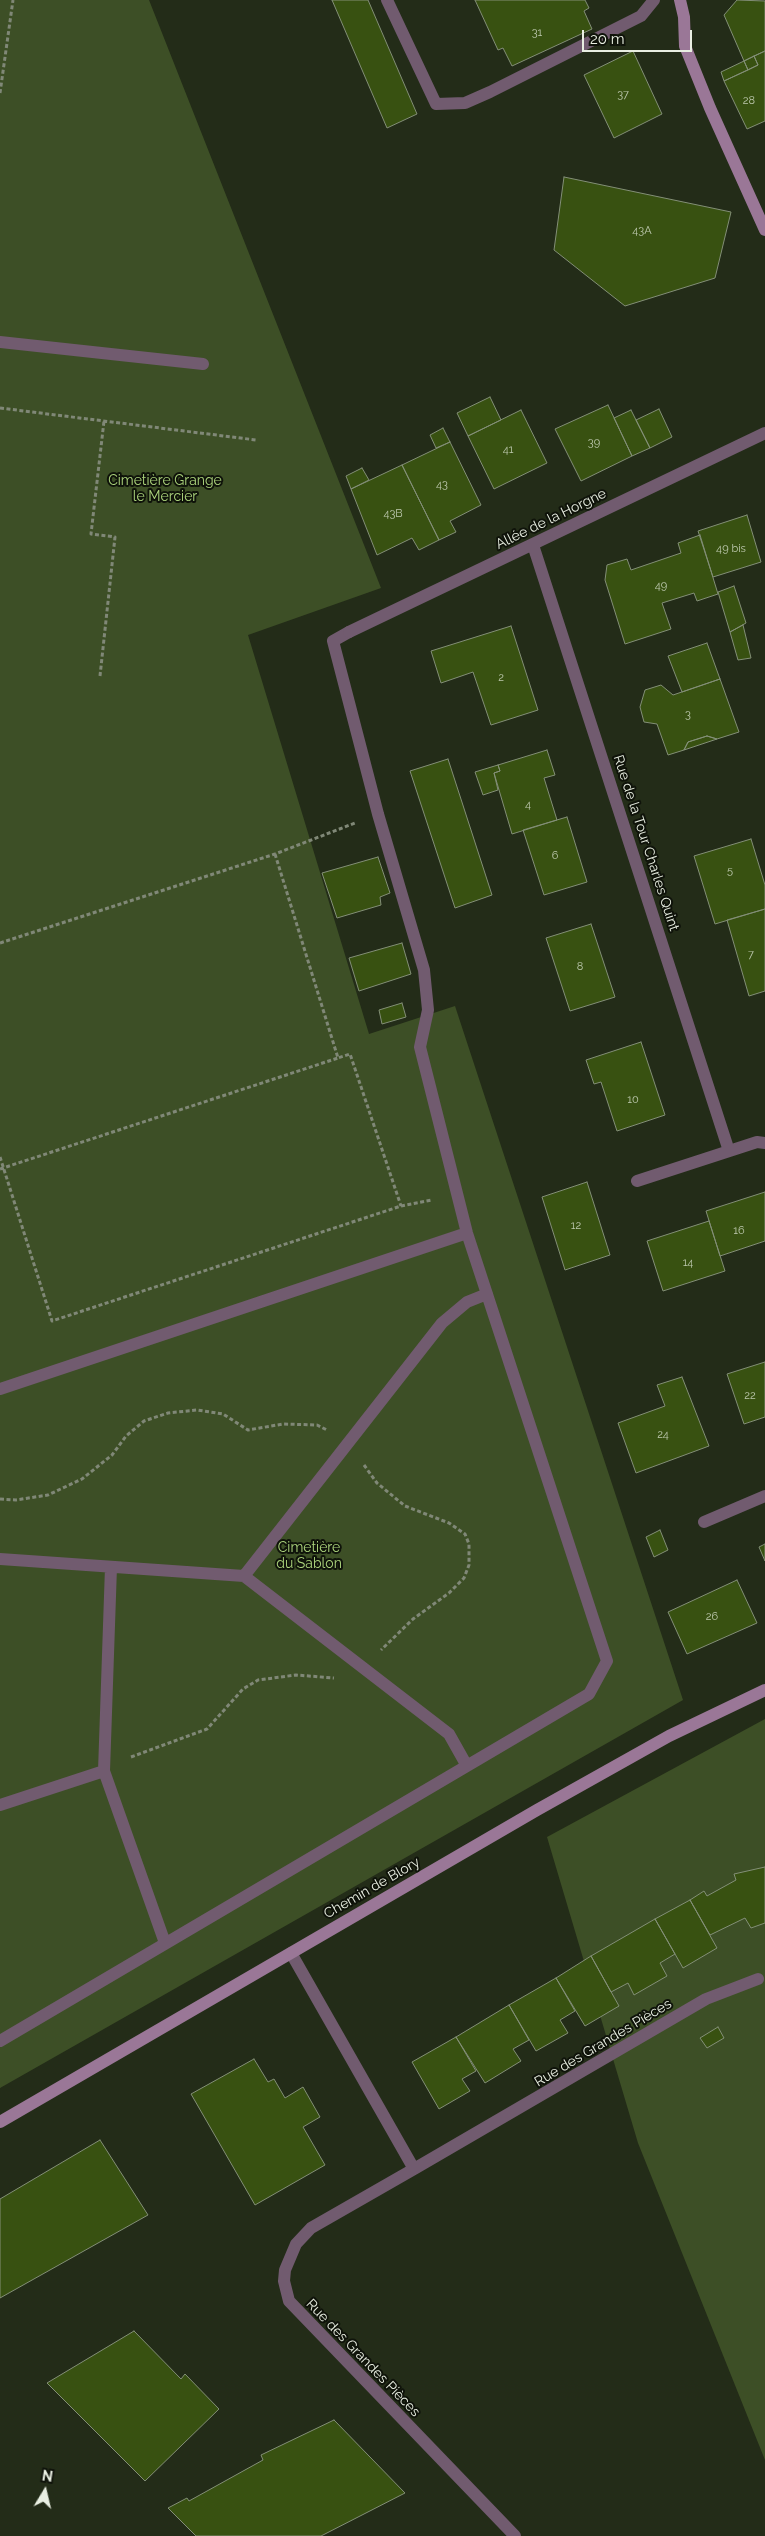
<!DOCTYPE html>
<html>
<head>
<meta charset="utf-8">
<style>
	body { margin:0 }
	#map { position:relative; width:765px; height:2536px; overflow:hidden; background:#232c18; font-family:Raleway,sans-serif }
	canvas { display:block }
	.north { position:absolute; left:20px; top:2466px; width:50px; height:50px; -webkit-text-stroke:4px #0f130a; paint-order:stroke; rotate:9deg; font-size:14px; font-weight:700; line-height:20px; text-align:center; color:#e9efe2 }
	.north::after { content:''; display:block; margin:auto; width:18px; height:22px; background:#e9efe2; clip-path:polygon(50% 0,100% 100%,50% 72%,0 100%) }
	.scale { position:absolute; left:582px; top:30px; width:110px; height:22px; box-sizing:border-box; border:2px solid #e9efe2; border-top:0; padding-left:6px; font-size:15px; line-height:18px; white-space:nowrap; color:#e9efe2; -webkit-text-stroke:4px #0f130a; paint-order:stroke }
</style>
</head>
<body>
<div id="map">
<canvas width="765" height="2536"></canvas>
<div class="north">N</div>
<div class="scale">20 m</div>
</div>
<script>
const ctx = document.querySelector('canvas').getContext('2d');
ctx.lineJoin = 'round';
function fill(path, color) {
  ctx.fillStyle = color;
  ctx.fill(path, 'evenodd');
}
function toPath(rows) {
  const path = new Path2D();
  for (const r of rows) {
    path.moveTo(r[0], r[1]);
    for (let i = 2; i < r.length; i += 2) path.lineTo(r[i], r[i + 1]);
  }
  return path;
}
function trace(path, color, width, dash) {
  ctx.strokeStyle = color;
  ctx.lineWidth = width;
  ctx.lineCap = dash ? 'butt' : 'round';
  ctx.setLineDash(dash || []);
  ctx.stroke(path);
}
function write(font, color, halo, rows, align = 'center') {
  ctx.font = font + ' Raleway,sans-serif';
  ctx.lineWidth = 4;
  ctx.setLineDash([]);
  ctx.textBaseline = 'middle';
  ctx.strokeStyle = halo;
  ctx.fillStyle = color;
  for (const [text, x, y, turn = 0] of rows) {
    ctx.save();
    ctx.translate(x, y);
    ctx.rotate((+turn || 0) * Math.PI / 180);
    ctx.textAlign = isNaN(turn) ? turn : align;
    if (halo) ctx.strokeText(text, 0, 0);
    ctx.fillText(text, 0, 0);
    ctx.restore();
  }
}
const green = toPath([
	[0,0,149,0,381,588,248,635,369,1034,455,1006,683,1700,0,2088],
	[765,1719,765,2460,638,2143,547,1837]
]);
const building = toPath([
	[332,0,368,0,417,114,387,128,332,0],
	[475,0,585,0,589,8,584,11,592,29,512,66,503,48,498,50,475,0],
	[737,0,765,1,765,51,744,61,724,15,737,0],
	[633,51,662,114,614,138,584,75,633,51],
	[765,51,765,121,747,129,724,81,758,65,754,56,765,51],
	[754,56,758,65,748,70,744,61,754,56],
	[744,61,748,70,724,81,721,72,744,61],
	[564,177,731,212,715,278,625,306,554,250,564,177],
	[490,397,501,420,468,436,457,413,490,397],
	[608,405,632,456,581,481,555,429,608,405],
	[659,409,672,437,650,448,636,420,659,409],
	[521,410,547,463,494,489,468,436,521,410],
	[631,410,650,448,632,456,614,418,631,410],
	[443,428,450,442,436,448,430,435,443,428],
	[450,442,481,505,450,521,456,532,439,540,402,465,450,442],
	[402,465,439,540,419,550,412,538,377,555,351,489,402,465],
	[362,468,369,480,351,489,346,476,362,468],
	[747,515,761,562,713,577,698,531,747,515],
	[700,535,718,594,697,601,694,593,662,603,671,629,625,644,605,580,607,565,627,559,631,570,681,553,678,543,700,535],
	[734,586,746,623,730,632,718,592,734,586],
	[743,625,751,658,738,660,730,632,743,625],
	[511,626,538,710,491,725,473,672,441,683,431,651,511,626],
	[707,643,720,679,682,692,668,656,707,643],
	[720,679,739,732,717,739,707,736,688,742,684,750,668,755,657,724,644,722,640,707,645,690,661,685,673,695,720,679],
	[707,736,717,739,684,750,688,742,707,736],
	[547,750,555,775,544,778,557,820,512,834,494,773,500,771,498,765,547,750],
	[448,759,492,895,455,908,410,771,448,759],
	[498,765,500,771,494,773,498,790,483,795,475,772,498,765],
	[567,817,587,882,544,895,523,830,567,817],
	[751,839,765,885,765,909,715,924,694,856,751,839],
	[378,857,390,893,380,897,381,905,337,918,322,873,378,857],
	[765,909,765,991,749,996,727,920,765,909],
	[591,924,615,997,570,1011,546,938,591,924],
	[402,943,411,974,359,991,349,958,402,943],
	[402,1003,406,1017,382,1024,379,1010,402,1003],
	[641,1042,665,1115,617,1131,601,1082,594,1084,586,1060,641,1042],
	[587,1182,610,1255,565,1270,542,1197,587,1182],
	[765,1192,765,1241,720,1256,706,1211,765,1192],
	[709,1221,725,1271,663,1291,647,1241,709,1221],
	[765,1362,765,1417,744,1424,727,1374,765,1362],
	[682,1377,709,1446,636,1473,618,1423,665,1406,657,1385,682,1377],
	[660,1530,668,1550,654,1557,646,1537,660,1530],
	[765,1544,765,1561,759,1547,765,1544],
	[737,1580,757,1623,687,1654,668,1612,737,1580],
	[765,1867,765,1923,751,1928,745,1918,710,1935,690,1900,704,1891,707,1896,736,1880,734,1874,765,1867],
	[690,1900,717,1948,683,1968,655,1919,690,1900],
	[655,1919,675,1954,660,1963,667,1976,634,1995,628,1983,611,1992,591,1956,655,1919],
	[591,1956,619,2006,585,2026,556,1978,591,1956],
	[556,1978,575,2011,560,2020,568,2033,536,2051,509,2005,556,1978],
	[509,2005,529,2040,513,2049,521,2061,485,2083,456,2037,509,2005],
	[718,2027,724,2038,707,2048,700,2038,718,2027],
	[456,2037,476,2071,462,2079,470,2091,439,2109,412,2062,456,2037],
	[254,2059,268,2082,274,2079,285,2098,303,2087,320,2117,303,2127,325,2165,255,2205,191,2094,254,2059],
	[100,2140,148,2215,0,2298,0,2199,100,2140],
	[134,2331,181,2379,185,2374,219,2409,145,2481,47,2383,134,2331],
	[334,2420,405,2493,321,2536,196,2536,168,2508,187,2498,189,2501,263,2460,261,2455,334,2420]
]);
const path = toPath([
	[0,93,13,0],
	[0,408,256,440],
	[100,676,115,537,91,534,104,421],
	[275,854,338,1058,350,1054,401,1206],
	[0,943,275,854,355,823],
	[0,1157,52,1321,401,1206,432,1200],
	[0,1169,338,1058],
	[364,1465,377,1483,405,1506,449,1523,465,1534,469,1544,469,1565,464,1578,449,1593,413,1619,381,1650],
	[0,1499,16,1500,48,1495,82,1479,112,1455,126,1436,144,1421,168,1413,197,1410,223,1414,248,1430,283,1424,317,1425,327,1430],
	[131,1757,207,1729,243,1689,258,1680,296,1675,334,1678]
]);
const lane = toPath([
	[387,0,436,104,465,103,490,92,641,16,654,0],
	[0,342,203,364],
	[0,1389,467,1233],
	[0,1559,244,1576,449,1734,467,1766],
	[111,1567,104,1771,165,1943],
	[244,1576,442,1323,467,1302,487,1294],
	[0,1805,104,1771],
	[0,2041,589,1694,607,1661,467,1233,420,1047,428,1010,424,970,378,814,333,641,349,632]
]);
const street = toPath([
	[533,545,729,1151],
	[349,632,765,433],
	[637,1181,757,1142,765,1143],
	[704,1522,765,1496],
	[291,1953,414,2169,311,2228,296,2244,285,2270,284,2281,289,2301,515,2536],
	[414,2169,706,1999,758,1979]
]);
const secondary = toPath([
	[680,0,684,17,685,46,710,108,765,230],
	[0,2122,537,1810,669,1736,765,1690]
]);
const numberNames = [
	["31",537,33],
	["37",623,95],
	["28",749,101],
	["43A",642,231],
	["39",594,443],
	["41",508,450],
	["43",442,485],
	["43B",393,514],
	["49 bis",731,549],
	["49",661,586],
	["2",501,678],
	["3",688,715],
	["4",528,805],
	["6",555,856],
	["5",730,871],
	["7",751,955],
	["8",580,967],
	["10",633,1100],
	["12",576,1226],
	["16",739,1231],
	["14",688,1263],
	["22",750,1396],
	["24",663,1435],
	["26",712,1617]
];
const parkNames = [
	["Cimetière Grange",165,481],
	["le Mercier",165,497],
	["Cimetière",309,1548],
	["du Sablon",309,1564]
];
const streetNames = [
	["Allée de la Horgne",551,519,-26],
	["Rue de la Tour Charles Quint",646,843,72],
	["Chemin de Blory",372,1888,-30],
	["Rue des Grandes Pièces",603,2043,-31],
	["Rue des Grandes Pièces",363,2358,46]
];
fill(green, '#3d4f26');
fill(building, '#385111');
trace(building, '#838f77', 1);
trace(path, '#808877', 3, [4, 2.5]);
trace(lane, '#715b6f', 12);
trace(street, '#715b6f', 12);
trace(secondary, '#9a7797', 12);
write('11px', '#bdc8ae', null, numberNames);
write('14px', '#add57d', '#0f130a', parkNames);
write('14px', '#e9efe2', '#0f130a', streetNames);
</script>
</body>
</html>
